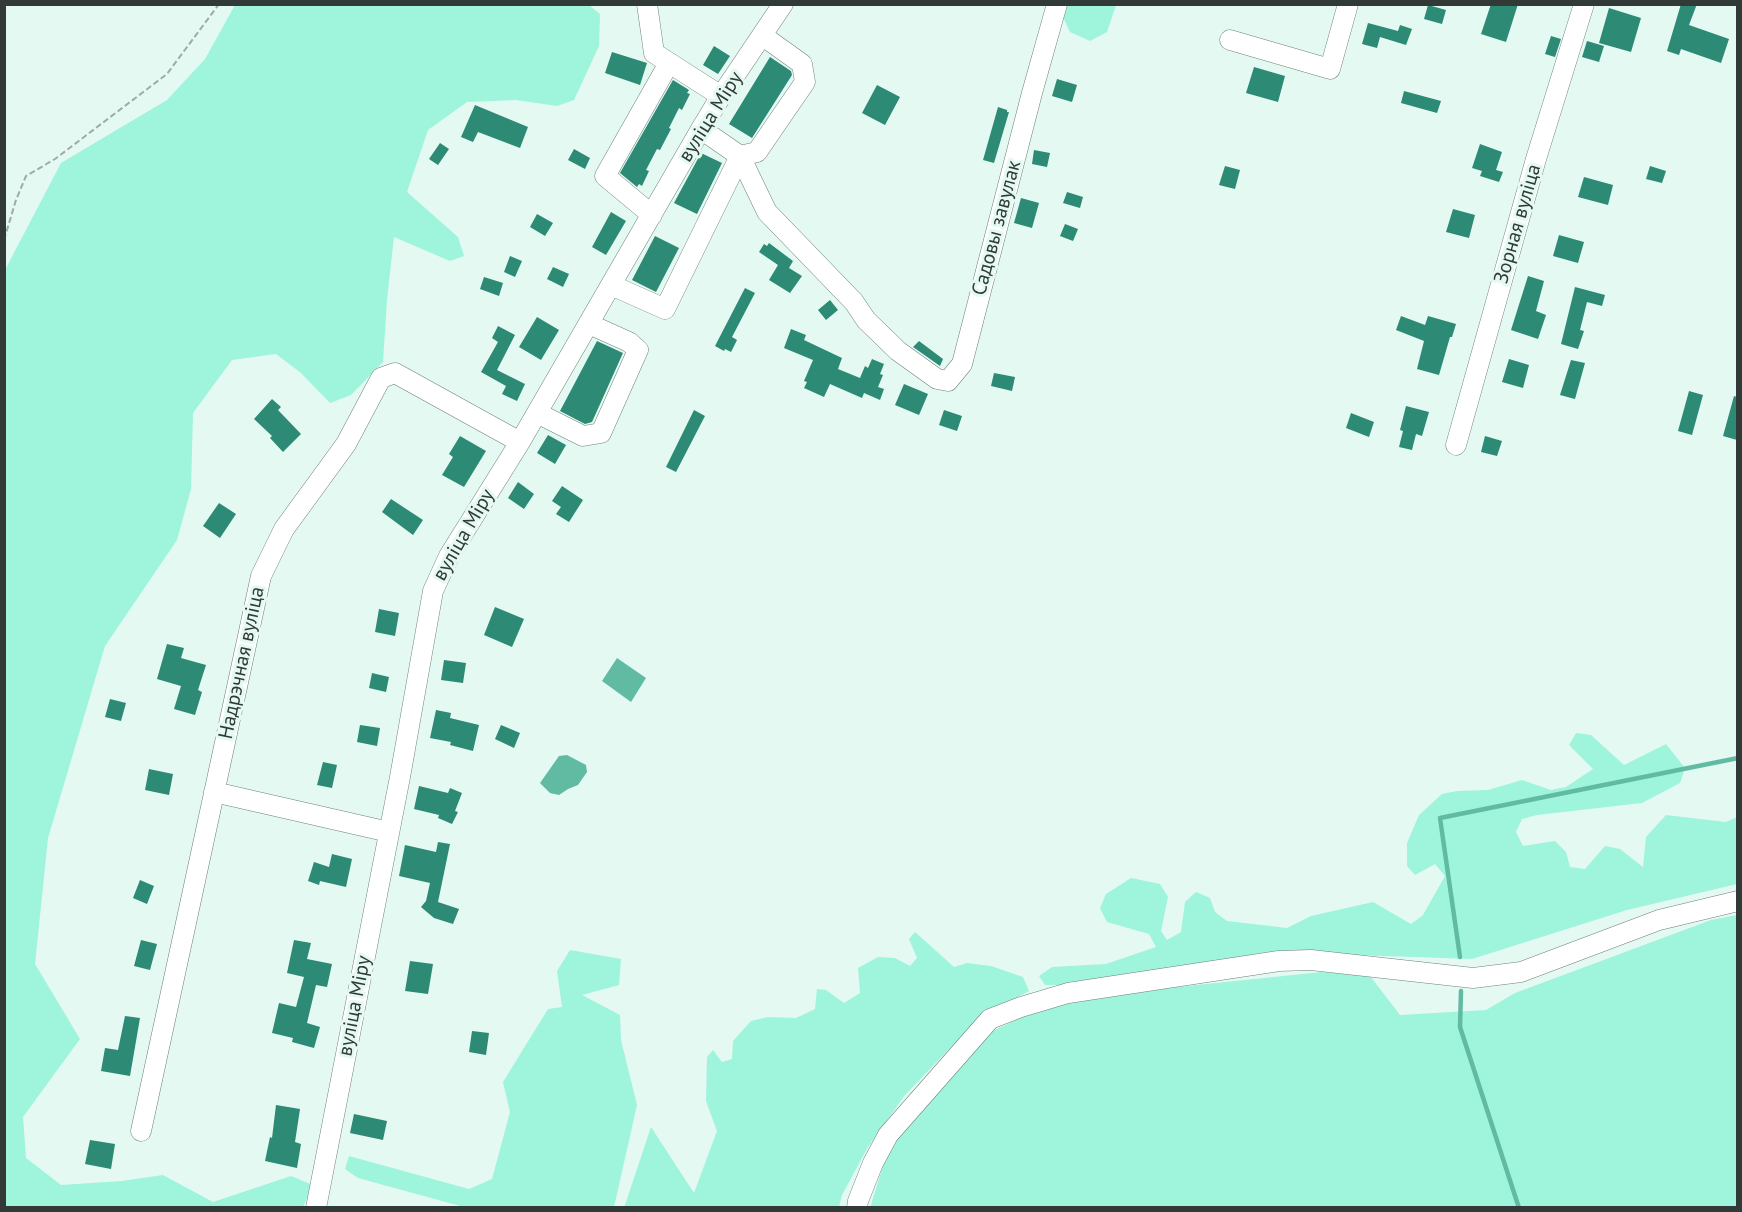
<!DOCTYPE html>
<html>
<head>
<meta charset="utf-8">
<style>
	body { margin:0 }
	#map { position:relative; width:1742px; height:1212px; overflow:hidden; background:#e4f9f2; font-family:"PT Sans",sans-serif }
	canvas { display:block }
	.frame { position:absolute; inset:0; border:6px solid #323a37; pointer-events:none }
</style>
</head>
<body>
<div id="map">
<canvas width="1742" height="1212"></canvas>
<div class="frame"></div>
</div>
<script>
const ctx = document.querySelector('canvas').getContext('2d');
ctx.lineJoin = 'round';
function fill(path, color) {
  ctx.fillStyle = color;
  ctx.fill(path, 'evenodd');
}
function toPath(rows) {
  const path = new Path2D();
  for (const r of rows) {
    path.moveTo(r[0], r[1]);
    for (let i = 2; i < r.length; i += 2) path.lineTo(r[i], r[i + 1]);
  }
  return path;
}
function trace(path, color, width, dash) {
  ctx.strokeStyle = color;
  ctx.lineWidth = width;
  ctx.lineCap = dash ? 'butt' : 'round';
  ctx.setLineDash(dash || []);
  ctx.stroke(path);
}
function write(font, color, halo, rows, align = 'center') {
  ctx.font = font + ' "PT Sans",sans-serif';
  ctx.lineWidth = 6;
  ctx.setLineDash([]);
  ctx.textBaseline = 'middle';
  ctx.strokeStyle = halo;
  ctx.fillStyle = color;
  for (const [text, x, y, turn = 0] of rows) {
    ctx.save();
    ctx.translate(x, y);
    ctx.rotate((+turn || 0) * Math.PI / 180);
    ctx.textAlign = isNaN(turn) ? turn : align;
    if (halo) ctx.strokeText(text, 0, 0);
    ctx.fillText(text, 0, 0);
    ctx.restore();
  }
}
const green = toPath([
	[235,5,589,5,600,14,599,46,574,100,557,106,516,100,467,102,428,130,407,192,458,237,464,256,450,261,394,237,387,299,383,362,351,395,330,403,301,373,276,354,232,360,193,413,191,489,177,540,105,646,48,838,35,964,80,1039,23,1117,26,1158,61,1185,122,1181,163,1175,213,1202,291,1176,313,1185,303,1207,5,1208,5,270,61,163,167,100,205,59],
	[1064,5,1116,5,1107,32,1090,41,1070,32,1061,13],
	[1576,733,1591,735,1624,765,1666,744,1685,768,1680,783,1642,803,1537,815,1522,819,1516,832,1523,846,1555,841,1566,852,1570,867,1585,869,1605,846,1620,849,1643,867,1646,837,1666,815,1726,822,1737,817,1737,884,1627,910,1472,959,1268,952,1078,985,1045,985,1039,976,1052,967,1106,964,1156,947,1149,934,1107,922,1100,908,1106,894,1131,878,1160,884,1168,897,1161,931,1167,940,1181,932,1185,902,1196,892,1210,898,1215,912,1227,921,1287,928,1311,916,1373,902,1411,924,1423,915,1445,876,1435,864,1415,875,1407,866,1407,843,1419,815,1442,794,1457,791,1488,790,1522,780,1551,790,1566,787,1593,769,1569,745],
	[1737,915,1737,1207,870,1208,889,1146,986,1034,1061,999,1322,972,1370,976,1400,1015,1486,1010,1515,993,1711,920],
	[915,932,954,967,967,963,991,966,1023,977,1029,991,1005,1004,953,1045,905,1095,868,1147,842,1195,839,1207,624,1208,651,1127,694,1193,717,1131,706,1101,707,1057,713,1050,722,1062,732,1059,733,1041,751,1021,768,1017,796,1018,815,1009,817,989,826,990,844,1003,860,993,858,968,878,957,895,958,910,966,917,958,909,939],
	[570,950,621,959,619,985,582,995,620,1015,621,1040,637,1105,614,1207,464,1207,358,1178,345,1169,349,1156,469,1189,492,1179,510,1112,503,1082,548,1009,562,1007,557,971]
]);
const water = toPath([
	[617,658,646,678,631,702,602,681],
	[567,755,586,765,587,772,578,785,568,789,559,795,550,793,540,783,559,756]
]);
const stream = toPath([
	[1460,957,1440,818,1738,758],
	[1461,991,1460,1027,1519,1208]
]);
const building = toPath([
	[1491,4,1518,4,1506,42,1481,34],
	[1681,4,1697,4,1689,25,1729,39,1721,63,1681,49,1679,55,1667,51],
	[1428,5,1446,10,1442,24,1424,19],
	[1609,8,1641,18,1631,52,1599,43],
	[1368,23,1398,31,1400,25,1412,29,1406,45,1380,37,1377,48,1362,44],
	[1551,36,1561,39,1555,57,1545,54],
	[1587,41,1604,46,1599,62,1582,57],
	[714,46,730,56,718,74,703,65],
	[612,52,647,63,640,85,605,73],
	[770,57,791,71,792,75,752,138,729,124],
	[1254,67,1285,76,1278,102,1246,93],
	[1057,79,1077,85,1072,102,1052,96],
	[673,80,689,90,687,93,690,94,682,110,679,108,669,128,671,129,660,150,657,149,646,170,649,171,642,186,639,184,637,187,620,173],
	[877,85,900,97,885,125,862,113],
	[1404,91,1441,101,1437,113,1401,103],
	[475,105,528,127,520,148,478,132,473,142,461,137],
	[998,107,1007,110,1007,112,1009,112,994,163,983,160],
	[440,143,449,149,438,165,429,159],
	[1480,144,1502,152,1496,170,1503,172,1499,182,1480,176,1482,171,1472,168],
	[574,149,590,158,585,169,568,160],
	[1034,150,1050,153,1047,167,1032,164],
	[701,153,722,163,697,214,674,203],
	[1225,166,1240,170,1235,189,1219,185],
	[1650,166,1666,171,1662,183,1646,179],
	[1584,177,1613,185,1608,205,1578,197],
	[1067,192,1083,197,1080,208,1063,203],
	[1021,198,1039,203,1032,228,1014,223],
	[1453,209,1475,215,1469,238,1446,232],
	[611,212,626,221,606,255,592,247],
	[537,214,553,223,545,236,530,227],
	[1065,224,1078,229,1073,241,1060,236],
	[1559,235,1584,242,1578,263,1553,256],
	[655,236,679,248,656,292,632,280],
	[769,243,793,261,789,268,802,276,790,293,769,280,778,265,759,252,764,244,767,246],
	[510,256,522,261,515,277,504,272],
	[553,267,569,274,563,287,547,279],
	[1528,276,1544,281,1536,311,1546,315,1538,339,1511,330],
	[484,277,503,283,499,296,480,289],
	[1575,287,1605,295,1602,306,1587,302,1580,330,1584,331,1578,349,1561,344],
	[745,288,755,293,732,337,737,340,731,352,725,349,724,351,715,346],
	[830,300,838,310,826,320,818,310],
	[1401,316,1425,325,1428,316,1456,324,1452,337,1450,337,1439,375,1417,369,1424,341,1396,330],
	[537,317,559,330,541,360,519,347],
	[498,326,515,335,497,370,525,384,517,401,502,394,506,386,481,372,498,342,492,338],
	[791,329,806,335,804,340,842,358,838,369,860,378,865,366,868,368,872,359,884,364,880,374,883,375,878,387,884,389,880,400,864,393,862,398,830,384,824,397,804,388,807,382,804,381,813,360,784,348],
	[597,341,623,353,592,422,585,424,560,411],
	[919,341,943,359,940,366,913,347],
	[1509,359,1529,365,1523,388,1502,382],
	[1571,360,1585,363,1575,399,1560,395],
	[994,373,1015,377,1012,391,991,386],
	[904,384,928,394,919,415,895,405],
	[1689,391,1703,395,1692,435,1678,431],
	[1734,396,1737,397,1737,440,1723,436],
	[272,399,281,407,278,410,301,434,283,452,270,438,272,436,254,419],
	[1406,406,1429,412,1422,436,1416,434,1412,450,1399,447,1403,431,1400,430],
	[694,410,705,416,676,472,666,467],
	[944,410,962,416,957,431,939,425],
	[1351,413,1374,422,1369,437,1346,428],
	[548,435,566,445,555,464,537,453],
	[460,436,486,451,464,487,442,475,453,457,449,454],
	[1485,436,1502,441,1497,456,1481,452],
	[518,482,534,494,524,509,508,498],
	[562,486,583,500,569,522,556,514,561,507,552,501],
	[391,499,423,520,413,535,382,512],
	[219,503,236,514,220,538,203,526],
	[495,607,524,619,512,647,484,635],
	[379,609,399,613,395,636,375,632],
	[167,644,184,648,181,658,206,665,198,690,202,692,195,715,174,709,181,686,157,679],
	[444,660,466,663,463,683,441,680],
	[372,673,389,677,386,692,369,688],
	[110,699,126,703,121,721,105,717],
	[436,710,451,713,450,718,479,725,473,751,450,745,451,742,430,738],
	[360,725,380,728,377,746,357,742],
	[501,725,520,733,514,748,495,739],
	[323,762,337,765,332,788,317,785],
	[149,769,173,774,169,795,145,790],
	[419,786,448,793,450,788,462,793,455,811,458,812,452,824,438,818,439,815,414,809],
	[438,842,450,844,438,902,459,909,453,924,434,918,421,907,426,901,430,883,399,876,405,845,436,852],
	[332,854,352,859,346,887,320,881,319,885,308,881,314,862,329,867],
	[140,880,154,886,147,904,133,898],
	[141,940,157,944,150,970,134,966],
	[294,940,311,943,307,959,332,964,327,987,316,985,307,1023,320,1027,314,1048,292,1042,293,1038,272,1033,279,1003,296,1007,304,977,287,973],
	[410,961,433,964,428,994,405,991],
	[125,1016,140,1018,130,1076,101,1071,105,1048,118,1050],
	[472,1031,489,1033,486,1055,469,1052],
	[276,1105,300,1109,295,1142,301,1144,297,1168,265,1161,270,1137,272,1138],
	[354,1114,387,1121,383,1140,350,1133],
	[90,1140,115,1144,111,1169,85,1164]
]);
const path = toPath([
	[4,240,16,200,26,176,55,159,167,74,219,4]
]);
const minor = toPath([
	[647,4,654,53,721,96],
	[1230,40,1330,69,1348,4],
	[701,129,740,156,757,152,805,82,802,64,763,36],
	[740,156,767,212,854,302,866,320,898,351,937,379,948,381,962,364,1032,93,1057,4],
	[652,215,605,176,669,63],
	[611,285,665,309,740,156],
	[537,413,583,436,601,433,638,350,629,342,589,324],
	[1456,445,1536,159,1584,4],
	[214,792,389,832],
	[141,1131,261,576,284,529,346,444,381,378,395,373,520,442],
	[316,1208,400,777,433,591,449,556,520,442,701,129,721,96,783,4],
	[857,1208,858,1201,873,1163,888,1135,990,1019,1021,1007,1068,993,1279,961,1311,960,1473,978,1521,972,1659,920,1738,901]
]);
const streetNames = [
	["вуліца Міру",711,117,-58],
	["Зорная вуліца",1518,224,-74],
	["Садовы завулак",997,228,-75],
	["вуліца Міру",464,535,-60],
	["Надрэчная вуліца",242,663,-78],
	["вуліца Міру",355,1006,-79]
];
fill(green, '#9ff4dc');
fill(water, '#61bba3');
trace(stream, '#61bba3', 4.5);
fill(building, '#2c8a75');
trace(minor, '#6e817b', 21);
trace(path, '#9daca7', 2, [6, 3]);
trace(minor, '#fff', 20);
write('20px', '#323a37', '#e4f9f2', streetNames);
</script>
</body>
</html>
